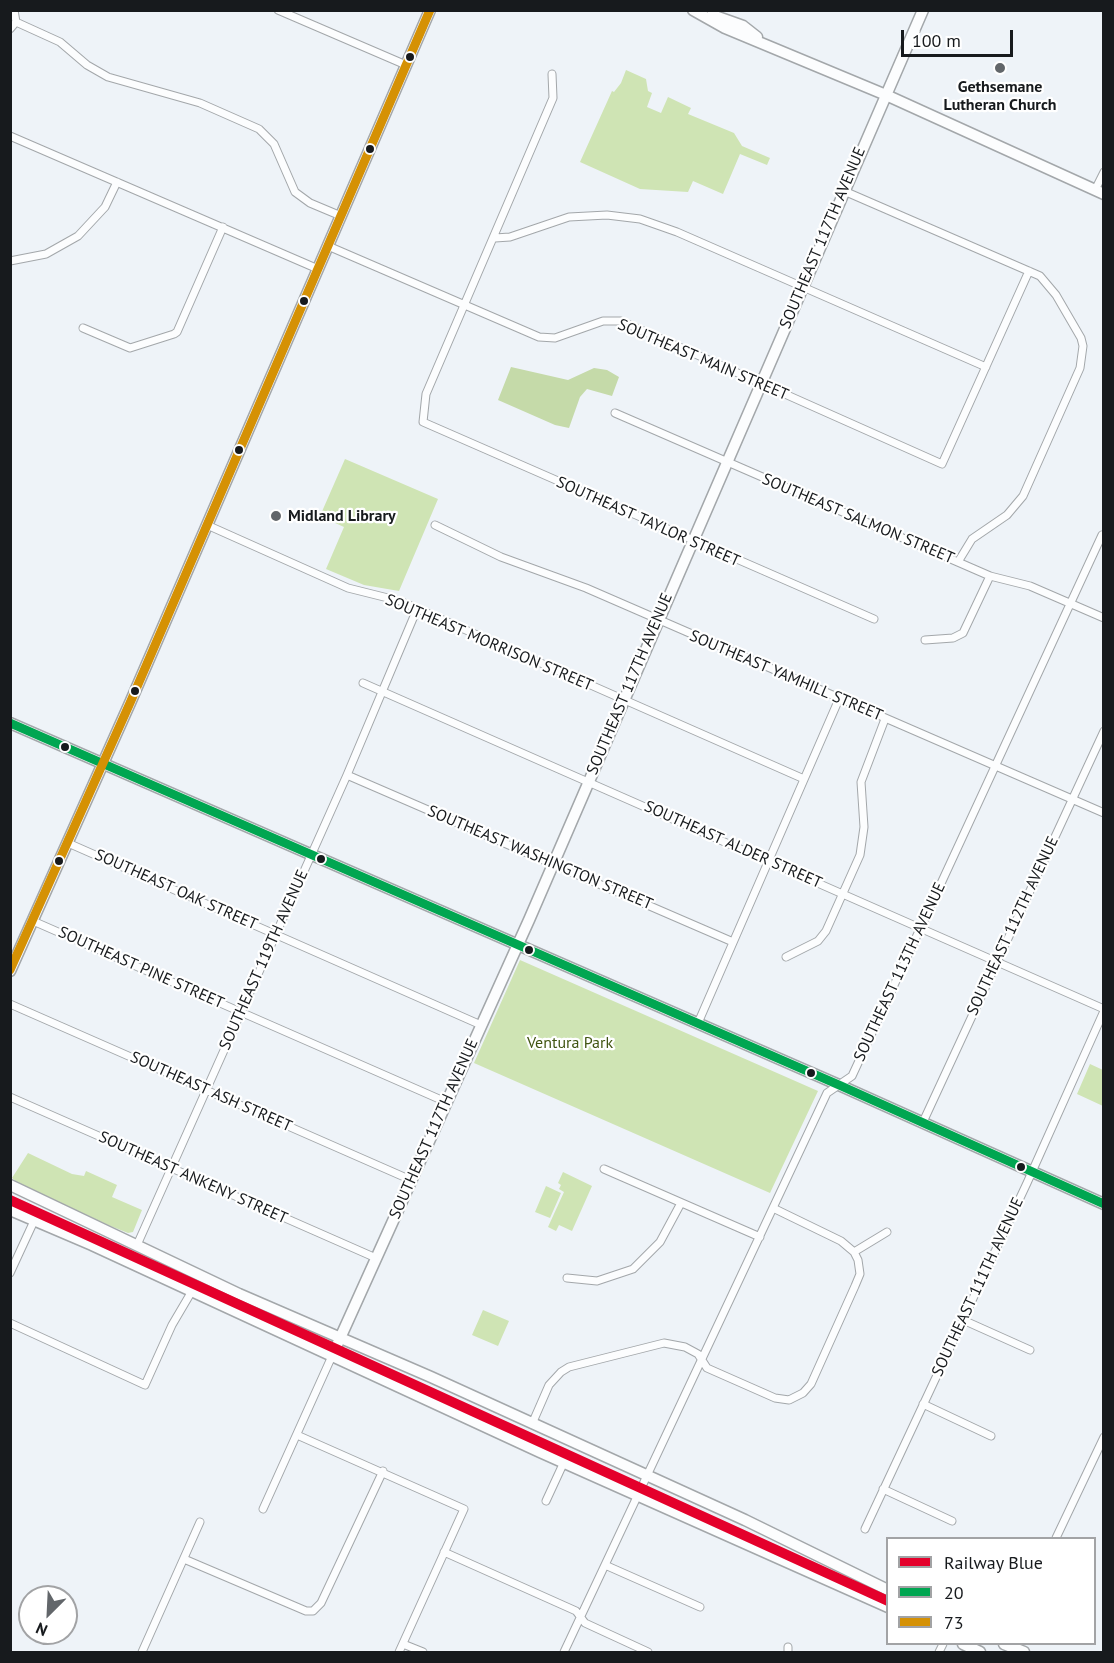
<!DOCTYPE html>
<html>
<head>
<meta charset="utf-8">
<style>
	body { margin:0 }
	#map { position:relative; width:1114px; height:1663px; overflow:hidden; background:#eef3f8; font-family:"PT Sans",sans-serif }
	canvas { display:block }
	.frame { position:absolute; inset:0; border:12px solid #171a1d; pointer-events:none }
	.legend { position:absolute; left:886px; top:1537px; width:210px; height:108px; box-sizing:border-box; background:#fff; border:2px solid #a2a3a5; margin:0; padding:8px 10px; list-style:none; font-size:18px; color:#171a1d }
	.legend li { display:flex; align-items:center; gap:12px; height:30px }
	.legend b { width:30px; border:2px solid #a2a3a5 }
	.north { position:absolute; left:18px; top:1585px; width:60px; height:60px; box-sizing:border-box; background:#fff; border:2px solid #a2a3a5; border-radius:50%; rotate:204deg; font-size:16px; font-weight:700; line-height:24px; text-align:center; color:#171a1d }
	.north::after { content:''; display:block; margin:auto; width:21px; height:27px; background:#62666a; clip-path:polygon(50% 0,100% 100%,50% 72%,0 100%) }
	.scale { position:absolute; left:901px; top:30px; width:112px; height:27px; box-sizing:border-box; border:3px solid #171a1d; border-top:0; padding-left:8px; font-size:18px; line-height:21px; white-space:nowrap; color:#171a1d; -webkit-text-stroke:4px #fff; paint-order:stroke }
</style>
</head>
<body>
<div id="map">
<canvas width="1114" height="1663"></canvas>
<div class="frame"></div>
<ul class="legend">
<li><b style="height:8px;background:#e4002b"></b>Railway Blue</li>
<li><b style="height:8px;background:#00a651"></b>20</li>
<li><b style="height:8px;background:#d59104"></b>73</li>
</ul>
<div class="north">N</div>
<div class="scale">100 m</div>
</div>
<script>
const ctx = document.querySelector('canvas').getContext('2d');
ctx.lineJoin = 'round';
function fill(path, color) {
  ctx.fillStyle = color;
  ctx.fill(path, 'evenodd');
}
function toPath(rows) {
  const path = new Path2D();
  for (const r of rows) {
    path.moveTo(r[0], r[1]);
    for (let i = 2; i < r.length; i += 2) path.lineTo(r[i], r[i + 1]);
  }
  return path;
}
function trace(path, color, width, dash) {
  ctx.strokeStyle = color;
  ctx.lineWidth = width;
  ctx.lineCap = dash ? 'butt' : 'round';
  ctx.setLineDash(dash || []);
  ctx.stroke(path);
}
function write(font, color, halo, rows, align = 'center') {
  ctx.font = font + ' "PT Sans",sans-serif';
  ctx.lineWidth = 4.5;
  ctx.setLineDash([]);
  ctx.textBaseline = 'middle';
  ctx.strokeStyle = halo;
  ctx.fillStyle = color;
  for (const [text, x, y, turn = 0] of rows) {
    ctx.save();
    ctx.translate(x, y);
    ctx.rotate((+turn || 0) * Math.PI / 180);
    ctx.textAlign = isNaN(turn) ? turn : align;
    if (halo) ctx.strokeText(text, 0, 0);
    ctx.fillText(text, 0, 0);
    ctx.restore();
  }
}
const green = toPath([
	[626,70,646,79,648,91,652,93,647,107,661,113,668,97,691,108,688,114,734,133,742,146,770,158,767,165,740,154,723,194,693,181,688,192,640,189,580,162,612,91,614,92,621,83],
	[345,459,438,499,399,591,364,585,326,569,344,527,320,516],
	[520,960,818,1091,770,1193,474,1063],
	[1090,1064,1103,1070,1103,1106,1077,1094],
	[28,1153,72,1174,84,1176,86,1171,117,1185,112,1197,142,1210,133,1232,128,1233,108,1225,18,1183,12,1178],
	[563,1172,592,1186,572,1231,559,1225,556,1231,548,1227,564,1192,559,1189,561,1185,558,1183],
	[546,1186,561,1193,550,1218,535,1212],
	[483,1310,509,1321,498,1346,472,1335]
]);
const forest = toPath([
	[511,367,568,380,594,368,607,370,619,377,612,396,587,389,580,397,569,428,555,425,498,400]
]);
const street = toPath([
	[278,10,406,65],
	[16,22,60,42,87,65,108,77,200,103,259,129,274,144,295,192,310,203,341,216],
	[10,29,16,22,14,10],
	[552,74,553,98,426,394,423,422,874,619],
	[10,136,318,269],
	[1095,190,1104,172],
	[844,191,1040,276,1056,295,1081,338,1083,346,1080,368,1023,496,1007,515,972,539,958,562],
	[495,238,510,237,569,217,607,215,640,219,677,232,986,367],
	[328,246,539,337,555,338,603,321,621,321,942,464,1029,271],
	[10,261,46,254,78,236,105,207,117,182],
	[83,328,130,348,174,334,177,332,223,227],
	[615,413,990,576,1030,586,1104,618],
	[207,525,348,588,400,601,804,779],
	[435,525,501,557,586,588,1104,813],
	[925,640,953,638,963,633,990,576],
	[363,683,1104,1009],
	[347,775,733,942],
	[68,843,481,1025],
	[33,921,446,1102],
	[786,957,818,941,826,931,860,855,864,827,861,782,885,719],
	[10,1004,411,1180],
	[698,1023,839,699],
	[10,1097,376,1258],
	[923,1122,1104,731],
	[604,1169,760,1237],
	[137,1245,347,775,417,609],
	[854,1252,887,1232],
	[10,1273,34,1221],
	[567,1278,597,1281,633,1269,660,1242,681,1203],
	[963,1320,1030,1350],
	[10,1323,145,1385,172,1325,192,1291],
	[923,1404,991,1436],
	[532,1424,549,1385,561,1372,569,1367,664,1343,685,1347,698,1354,707,1368,775,1398,789,1400,803,1393,811,1384,855,1286,860,1274,858,1260,854,1252,841,1241,773,1208],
	[297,1435,464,1509,399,1652],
	[883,1489,952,1521],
	[546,1501,564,1462],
	[263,1509,332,1356],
	[865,1529,1027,1183,1104,1011],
	[1056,1538,1104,1437],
	[444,1552,576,1611,585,1623,648,1652],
	[184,1559,306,1611,313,1611,321,1603,383,1471],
	[605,1565,700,1607],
	[403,1644,423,1652],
	[142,1652,200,1522],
	[564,1652,827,1093,852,1076,1102,535],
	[788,1652,788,1647],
	[939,1652,943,1644]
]);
const secondary = toPath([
	[693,10,725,28,886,95,1104,194],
	[712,15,743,26,757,37],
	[10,1185,239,1294,431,1377,745,1520,888,1590],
	[10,1210,92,1245,540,1452,888,1607],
	[332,1356,529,920,923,10],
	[963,1644,980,1652],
	[1004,1644,1024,1652]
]);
const primary = toPath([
	[10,723,839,1085,1104,1204],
	[10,971,130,703,430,10]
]);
const bus1 = toPath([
	[10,723,839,1085,1104,1204]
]);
const bus2 = toPath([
	[10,970,130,703,430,10]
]);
const rail1 = toPath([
	[10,1200,888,1601]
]);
const markers = [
	[410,57,5,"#171a1d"],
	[1000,68,6,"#62666a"],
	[370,149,5,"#171a1d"],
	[304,301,5,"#171a1d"],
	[239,450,5,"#171a1d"],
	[276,516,6,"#62666a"],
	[135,691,5,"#171a1d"],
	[65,747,5,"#171a1d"],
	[321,859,5,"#171a1d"],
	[59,861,5,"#171a1d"],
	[529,950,5,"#171a1d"],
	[811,1073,5,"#171a1d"],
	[1021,1167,5,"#171a1d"]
];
const poiNames = [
	["Gethsemane",1000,87],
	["Lutheran Church",1000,105],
	["Midland Library",288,516,"left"]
];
const streetNames = [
	["SOUTHEAST 117TH AVENUE",823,238,-67],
	["SOUTHEAST MAIN STREET",703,360,23],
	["SOUTHEAST SALMON STREET",858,519,23],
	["SOUTHEAST TAYLOR STREET",648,522,24],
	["SOUTHEAST MORRISON STREET",489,643,23],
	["SOUTHEAST YAMHILL STREET",786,676,23],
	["SOUTHEAST 117TH AVENUE",630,684,-67],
	["SOUTHEAST ALDER STREET",733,845,24],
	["SOUTHEAST WASHINGTON STREET",540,858,23],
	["SOUTHEAST OAK STREET",176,890,24],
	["SOUTHEAST 112TH AVENUE",1013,926,-65],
	["SOUTHEAST 119TH AVENUE",264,960,-66],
	["SOUTHEAST PINE STREET",141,968,24],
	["SOUTHEAST 113TH AVENUE",900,972,-65],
	["SOUTHEAST ASH STREET",211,1092,24],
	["SOUTHEAST 117TH AVENUE",434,1129,-66],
	["SOUTHEAST ANKENY STREET",193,1178,24],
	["SOUTHEAST 111TH AVENUE",978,1287,-65]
];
const parkNames = [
	["Ventura Park",570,1043]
];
fill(green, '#cfe4b4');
fill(forest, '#c5daa9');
trace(street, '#a3a7aa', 9);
trace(secondary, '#a3a7aa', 13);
trace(primary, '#a3a7aa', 13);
trace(street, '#fcfdfe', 7);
trace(secondary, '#fcfdfe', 10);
trace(primary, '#fcfdfe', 10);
trace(bus1, '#00a651', 9);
trace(bus2, '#d59104', 9);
trace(rail1, '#e4002b', 10);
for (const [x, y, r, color] of markers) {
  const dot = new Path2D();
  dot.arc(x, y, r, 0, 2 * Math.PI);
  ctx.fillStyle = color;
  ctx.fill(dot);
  trace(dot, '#fff', 2);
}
write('bold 16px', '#171a1d', '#fff', poiNames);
write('16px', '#171a1d', '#fff', streetNames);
write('16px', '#415512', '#fff', parkNames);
</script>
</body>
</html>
